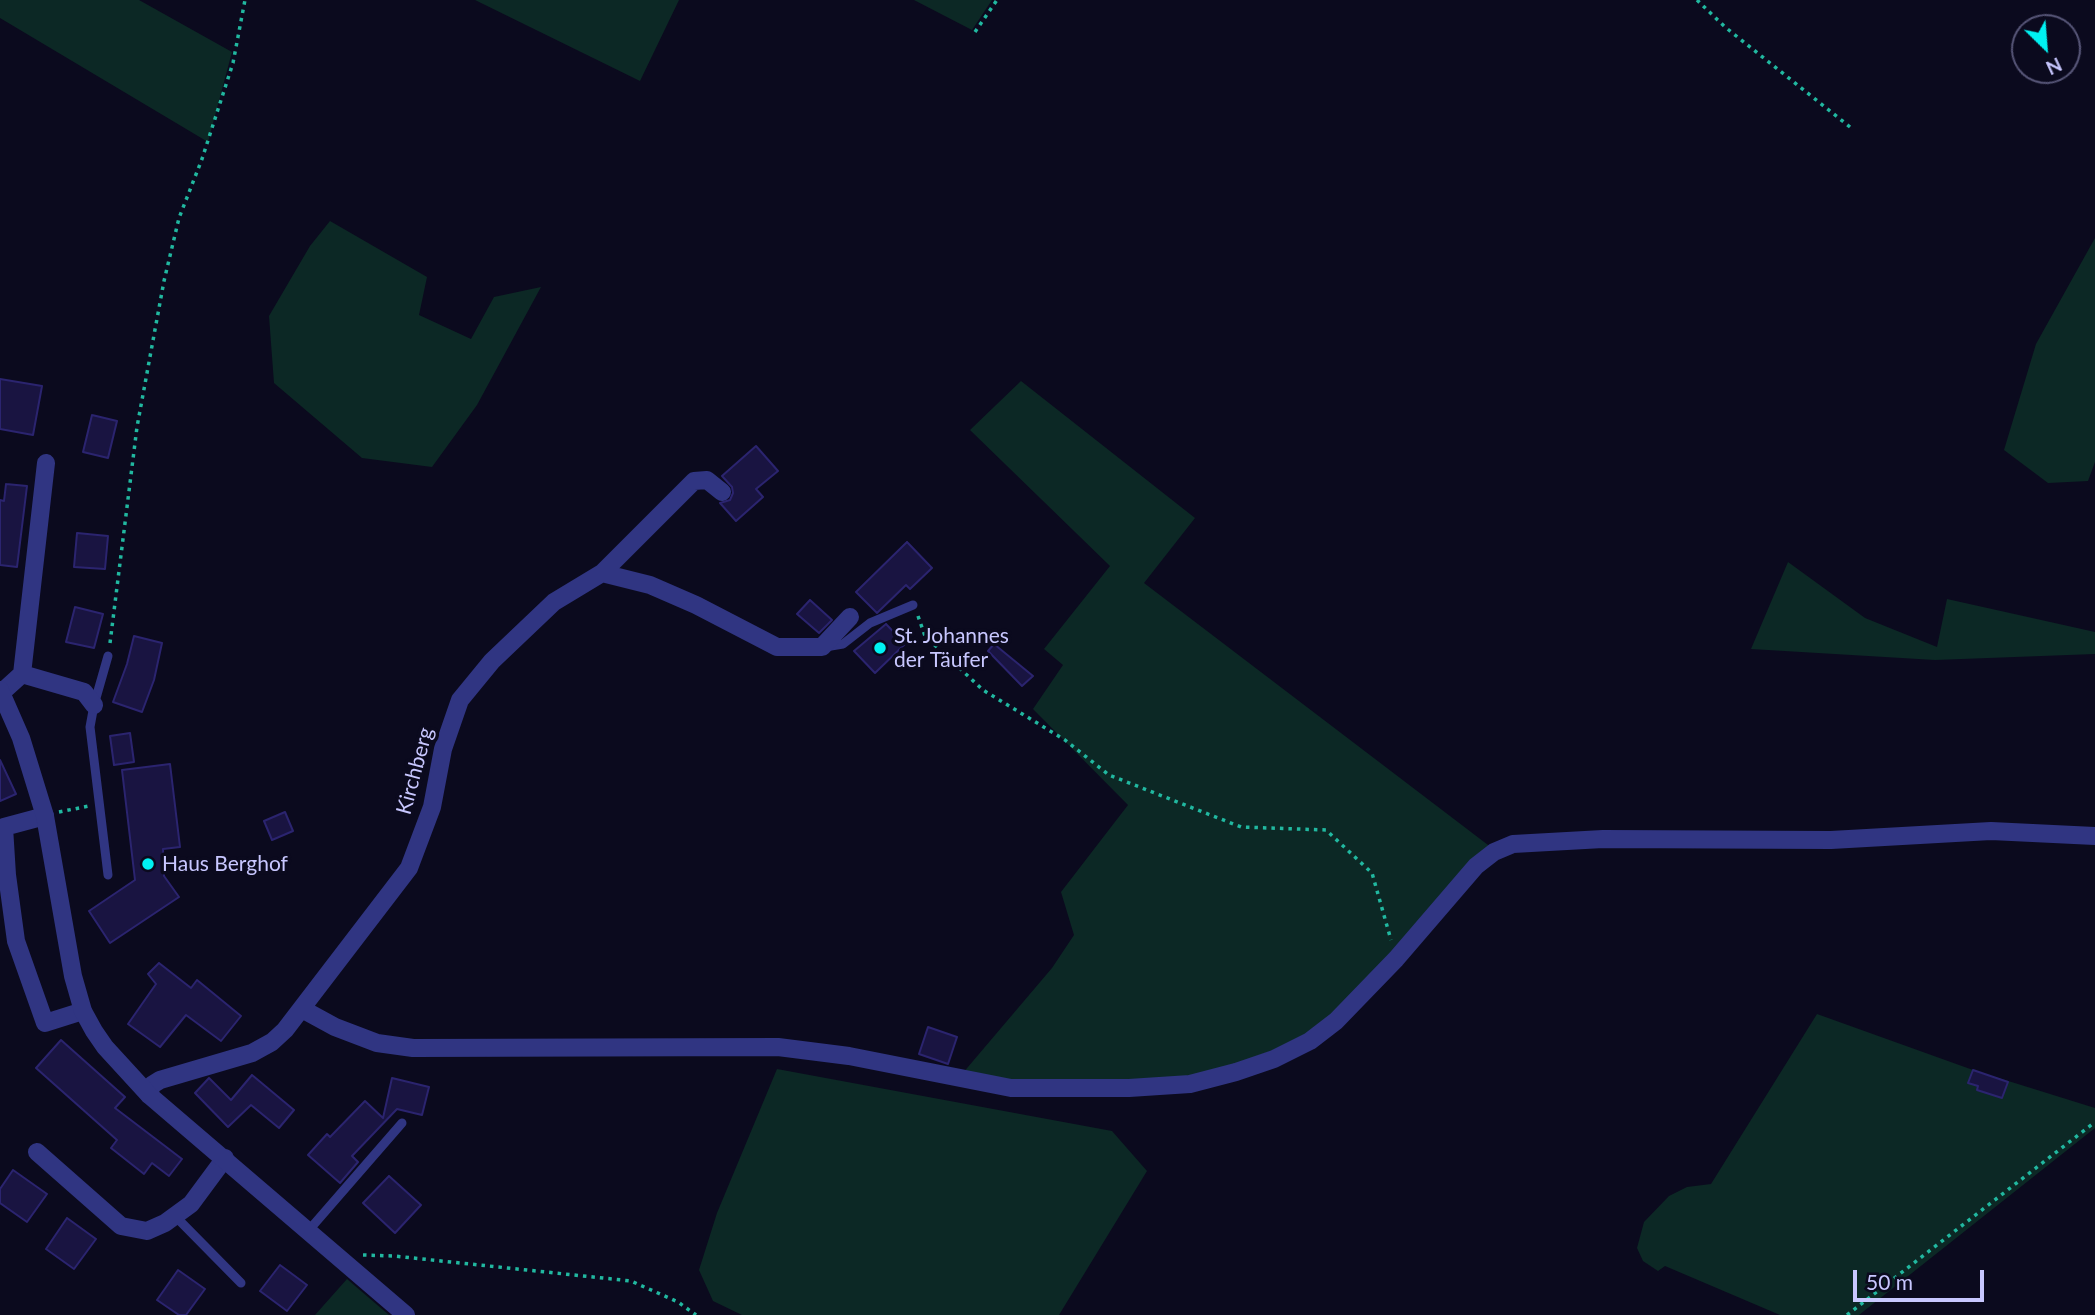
<!DOCTYPE html>
<html>
<head>
<meta charset="utf-8">
<style>
	body { margin:0 }
	#map { position:relative; width:2095px; height:1315px; overflow:hidden; background:#0b0a1e; font-family:Lato,sans-serif }
	canvas { display:block }
	.north { position:absolute; left:2011px; top:14px; width:70px; height:70px; box-sizing:border-box; background:#0b0a1e; border:2px solid #575678; border-radius:50%; rotate:155deg; font-size:19px; font-weight:700; line-height:28px; text-align:center; color:#c8c7ff }
	.north::after { content:''; display:block; margin:auto; width:24px; height:32px; background:#00f1f2; clip-path:polygon(50% 0,100% 100%,50% 72%,0 100%) }
	.scale { position:absolute; left:1853px; top:1270px; width:131px; height:32px; box-sizing:border-box; border:4px solid #c8c7ff; border-top:0; padding-left:9px; font-size:21px; line-height:24px; white-space:nowrap; color:#c8c7ff; -webkit-text-stroke:5px #0b0a1e; paint-order:stroke }
</style>
</head>
<body>
<div id="map">
<canvas width="2095" height="1315"></canvas>
<div class="north">N</div>
<div class="scale">50 m</div>
</div>
<script>
const ctx = document.querySelector('canvas').getContext('2d');
ctx.lineJoin = 'round';
function fill(path, color) {
  ctx.fillStyle = color;
  ctx.fill(path, 'evenodd');
}
function toPath(rows) {
  const path = new Path2D();
  for (const r of rows) {
    path.moveTo(r[0], r[1]);
    for (let i = 2; i < r.length; i += 2) path.lineTo(r[i], r[i + 1]);
  }
  return path;
}
function trace(path, color, width, dash) {
  ctx.strokeStyle = color;
  ctx.lineWidth = width;
  ctx.lineCap = dash ? 'butt' : 'round';
  ctx.setLineDash(dash || []);
  ctx.stroke(path);
}
function write(font, color, halo, rows, align = 'center') {
  ctx.font = font + ' Lato,sans-serif';
  ctx.lineWidth = 7;
  ctx.setLineDash([]);
  ctx.textBaseline = 'middle';
  ctx.strokeStyle = halo;
  ctx.fillStyle = color;
  for (const [text, x, y, turn = 0] of rows) {
    ctx.save();
    ctx.translate(x, y);
    ctx.rotate((+turn || 0) * Math.PI / 180);
    ctx.textAlign = isNaN(turn) ? turn : align;
    if (halo) ctx.strokeText(text, 0, 0);
    ctx.fillText(text, 0, 0);
    ctx.restore();
  }
}
const green = toPath([
	[0,0,139,0,232,52,208,142,0,18],
	[475,0,679,0,640,81],
	[914,0,992,0,972,30],
	[330,221,427,277,419,315,471,339,494,297,541,287,477,405,432,467,362,458,274,383,269,316,310,246],
	[2095,238,2095,462,2088,481,2048,483,2004,450,2036,344],
	[1021,381,1195,518,1144,583,1492,848,1393,956,1308,1038,1189,1080,1071,1086,962,1074,1052,968,1074,935,1061,892,1128,805,1033,709,1063,665,1044,649,1110,566,970,430],
	[1788,562,1865,618,1937,647,1947,599,2095,632,2095,654,1935,660,1751,649],
	[1817,1014,1973,1070,2095,1108,2095,1128,1859,1315,1780,1315,1665,1266,1658,1271,1643,1261,1637,1248,1644,1222,1669,1196,1687,1187,1711,1184],
	[777,1069,1112,1131,1147,1171,1059,1315,742,1315,713,1301,699,1270,717,1213],
	[347,1279,389,1315,315,1315]
]);
const building = toPath([
	[0,379,42,386,33,435,0,429,0,379],
	[92,415,117,421,108,458,83,452,92,415],
	[756,446,778,471,756,489,763,497,736,521,720,503,730,500,733,493,732,487,722,476,756,446],
	[6,484,27,486,17,567,0,565,0,500,4,501,6,484],
	[77,533,108,536,105,569,74,567,77,533],
	[907,542,932,568,910,589,906,585,877,613,856,592,907,542],
	[810,600,832,620,819,633,797,614,810,600],
	[75,607,103,614,94,648,66,642,75,607],
	[886,624,905,644,875,673,854,651,886,624],
	[134,636,162,643,154,680,142,712,113,702,127,664,134,636],
	[994,644,1033,676,1022,686,988,651,994,644],
	[130,733,134,762,114,765,110,736,130,733],
	[0,760,16,794,0,801,0,760],
	[170,764,180,847,163,849,164,876,179,897,110,943,89,911,135,880,122,770,170,764],
	[285,812,293,831,272,840,264,821,285,812],
	[159,963,191,988,197,980,241,1016,221,1041,186,1015,160,1047,128,1024,156,984,148,974,159,963],
	[928,1027,957,1037,948,1064,919,1054,928,1027],
	[61,1040,125,1097,115,1108,182,1159,169,1176,152,1163,144,1174,111,1148,117,1140,36,1068,61,1040],
	[1973,1070,2008,1082,2002,1098,1977,1090,1978,1086,1968,1083,1973,1070],
	[252,1075,294,1110,279,1128,251,1105,228,1127,195,1093,209,1078,231,1100,252,1075],
	[392,1078,429,1087,422,1115,397,1109,352,1156,358,1162,340,1183,308,1155,327,1134,330,1137,365,1101,383,1118,392,1078],
	[13,1170,47,1194,27,1222,0,1203,0,1189,13,1170],
	[389,1176,421,1205,395,1233,363,1203,389,1176],
	[67,1218,96,1239,74,1269,46,1249,67,1218],
	[280,1265,307,1285,287,1311,260,1291,280,1265],
	[178,1270,205,1289,186,1315,179,1315,157,1300,178,1270]
]);
const path = toPath([
	[1697,0,1725,27,1850,127],
	[975,32,997,0],
	[918,616,925,636,983,690,1065,740,1109,775,1241,827,1326,830,1372,873,1391,940],
	[110,643,137,427,164,281,179,218,202,159,233,63,245,0],
	[59,812,89,806],
	[363,1255,394,1256,631,1281,678,1302,696,1315],
	[1847,1315,2095,1122]
]);
const service = toPath([
	[825,647,843,644,870,623,913,605],
	[108,875,90,727,94,705,108,656],
	[175,1216,241,1283],
	[309,1230,402,1123]
]);
const minor = toPath([
	[602,573,694,481,707,480,722,492],
	[22,674,46,463],
	[1,693,22,674,84,692,94,705],
	[45,816,4,827,7,875,16,941,45,1023,83,1011],
	[302,1009,335,1027,377,1043,413,1048,778,1047,849,1056,1011,1088,1129,1088,1190,1084,1236,1072,1274,1059,1310,1041,1336,1021,1396,959,1476,866,1494,852,1513,844,1603,839,1831,840,1991,831,2095,836],
	[149,1095,152,1085,160,1080,252,1053,272,1042,285,1030,409,868,432,807,443,749,460,700,492,661,554,602,602,573,650,585,696,605,777,647,822,647,850,617],
	[37,1152,121,1226,147,1231,165,1223,191,1204,225,1158]
]);
const tertiary = toPath([
	[0,690,21,738,45,816,73,976,83,1011,94,1031,105,1047,149,1095,406,1315]
]);
const markers = [
	[880,648,7,"#00f1f2"],
	[148,864,7,"#00f1f2"]
];
const poiNames = [
	["St. Johannes",894,636],
	["der Täufer",894,660],
	["Haus Berghof",162,864]
];
const streetNames = [
	["Kirchberg",415,771,-75]
];
fill(green, '#0c2825');
fill(building, '#191441');
trace(building, '#2b246f', 2);
trace(path, '#21b8a0', 3.5, [3.5, 5]);
trace(service, '#303582', 9);
trace(minor, '#303582', 18);
trace(tertiary, '#303582', 18);
for (const [x, y, r, color] of markers) {
  const dot = new Path2D();
  dot.arc(x, y, r, 0, 2 * Math.PI);
  ctx.fillStyle = color;
  ctx.fill(dot);
  trace(dot, '#0b0a1e', 2.5);
}
write('21px', '#c8c7ff', '#0b0a1e', poiNames, 'left');
write('21px', '#c8c7ff', '#0b0a1e', streetNames);
</script>
</body>
</html>
